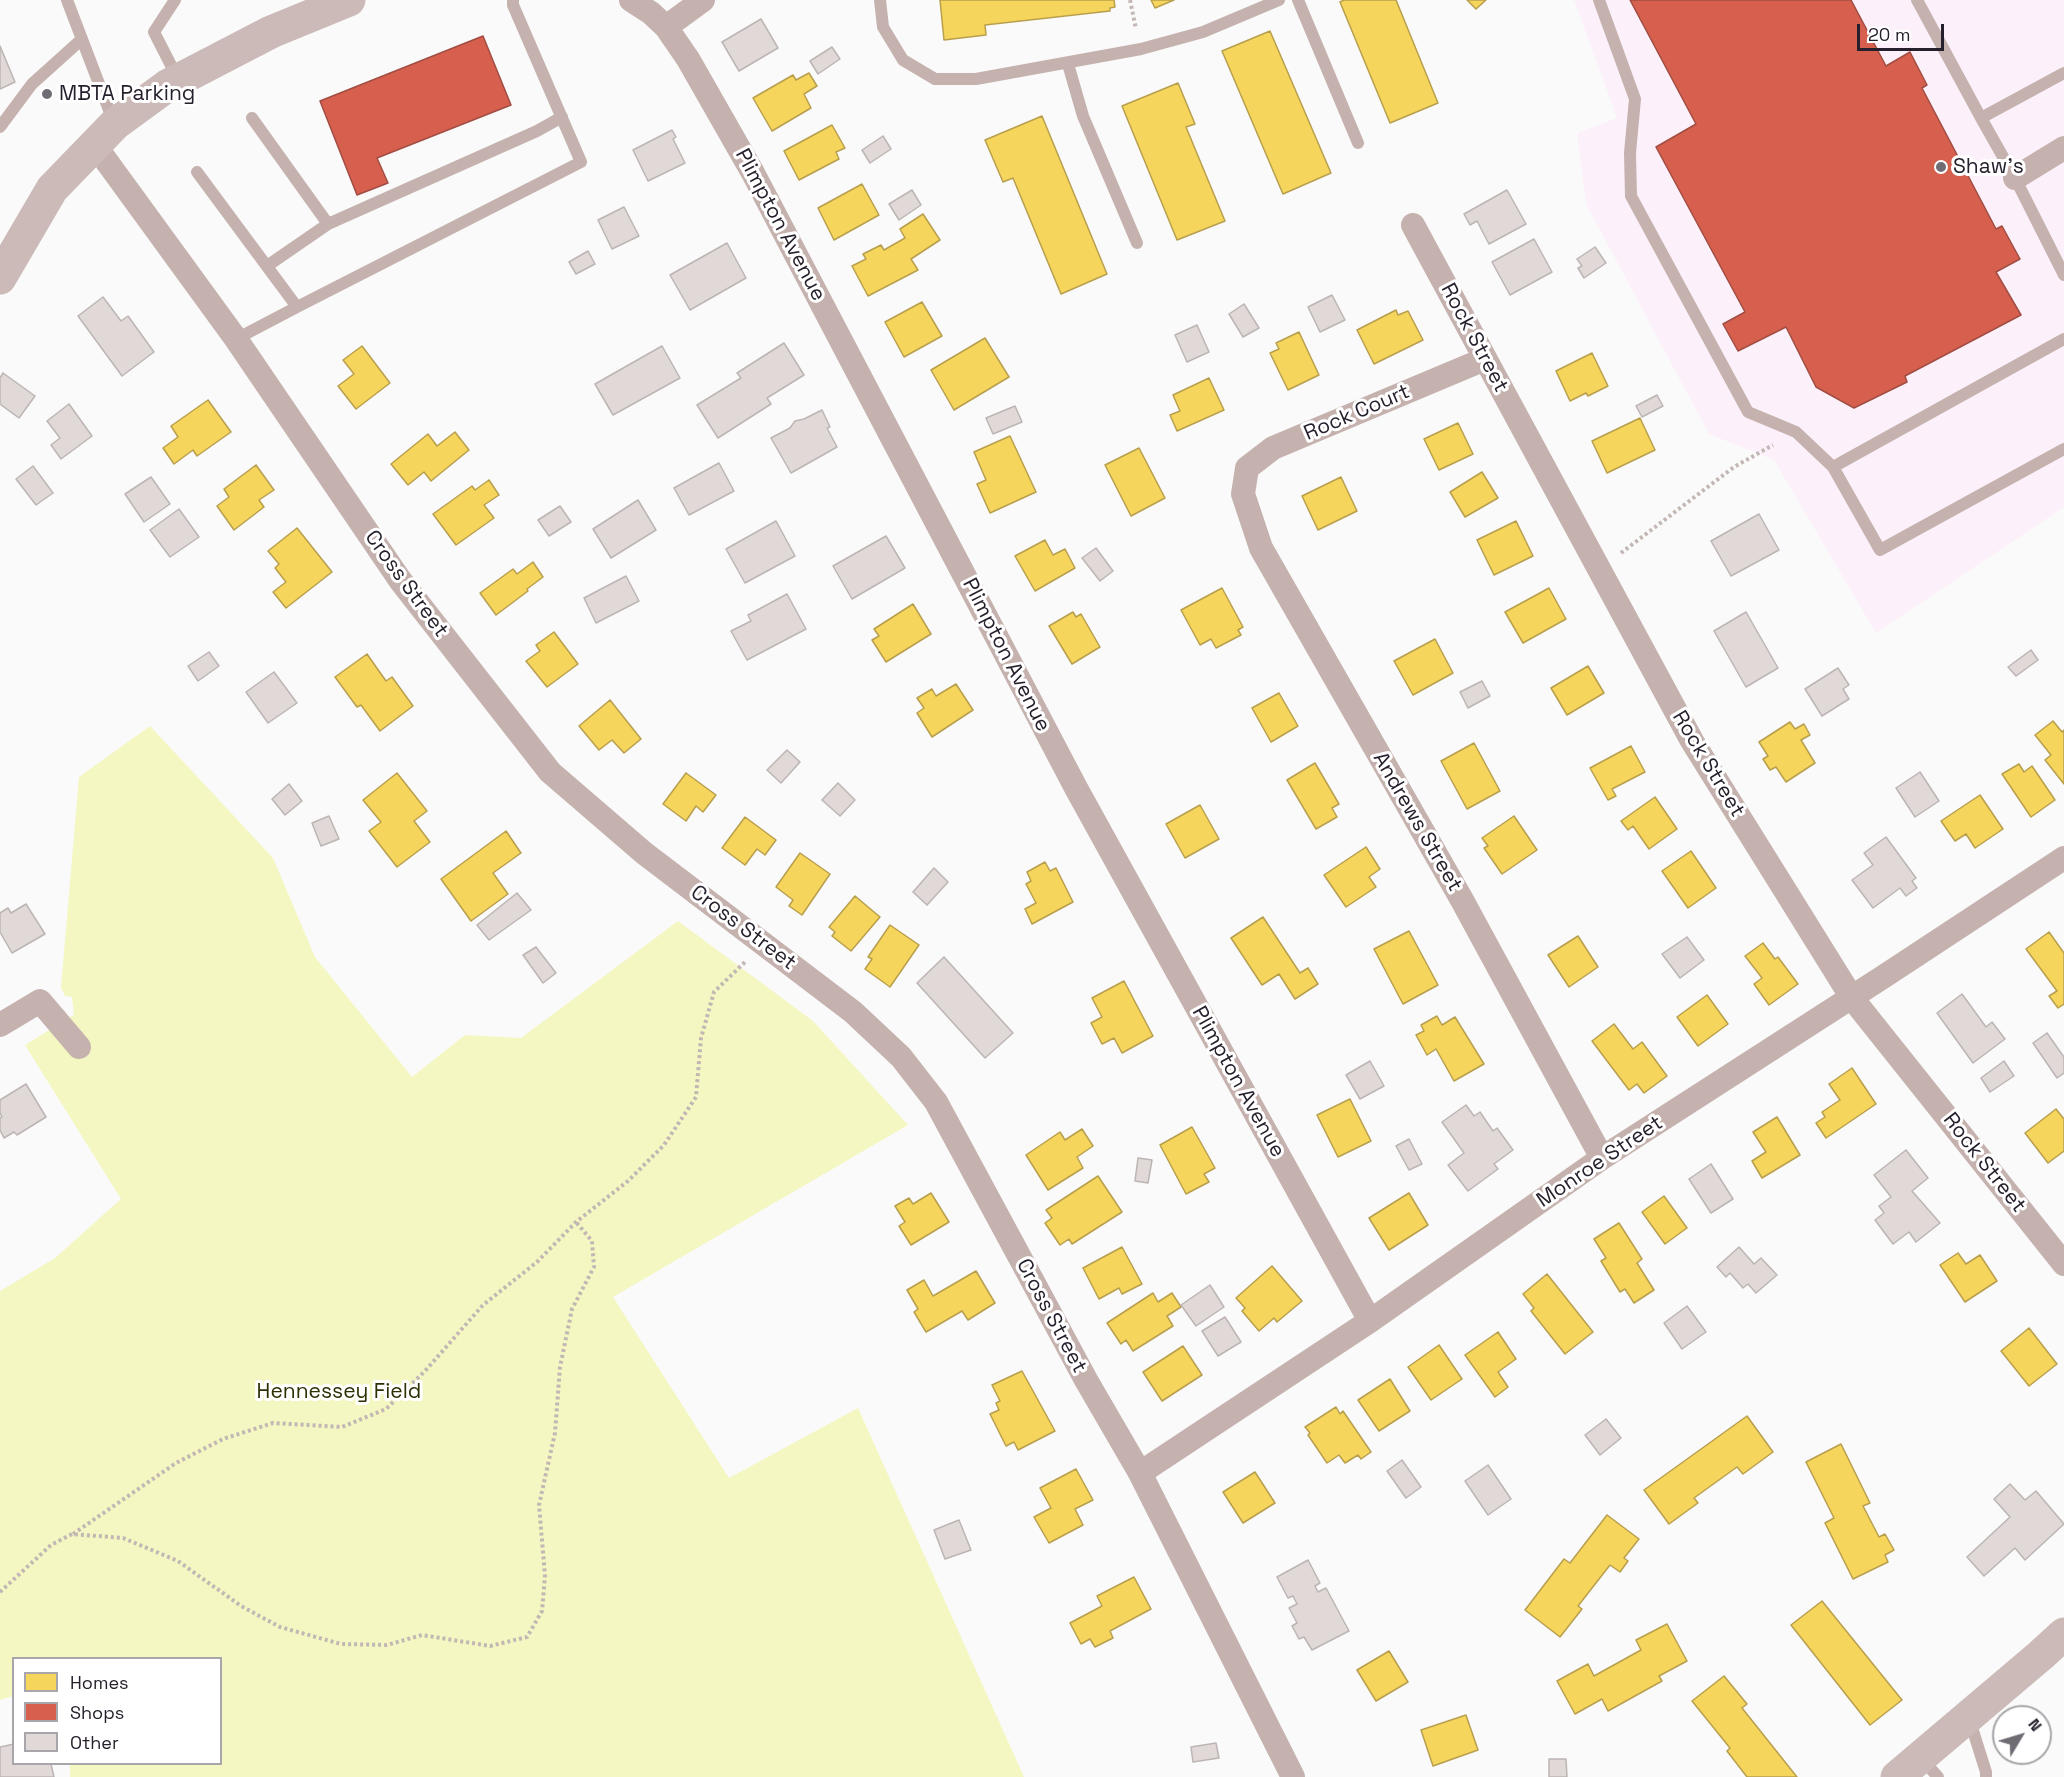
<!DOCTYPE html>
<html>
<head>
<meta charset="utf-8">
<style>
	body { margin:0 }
	#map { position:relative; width:2064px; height:1777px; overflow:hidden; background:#fafafa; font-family:"Space Grotesk",sans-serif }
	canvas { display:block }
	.legend { position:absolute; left:12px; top:1657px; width:210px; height:108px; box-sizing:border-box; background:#fff; border:2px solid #a8a6ab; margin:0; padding:8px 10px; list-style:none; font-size:18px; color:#26202c }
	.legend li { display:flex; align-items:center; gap:12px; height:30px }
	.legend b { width:30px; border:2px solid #a8a6ab }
	.north { position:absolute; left:1992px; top:1705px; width:60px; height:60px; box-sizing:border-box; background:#fff; border:2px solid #a8a6ab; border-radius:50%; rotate:52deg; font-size:16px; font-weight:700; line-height:24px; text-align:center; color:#26202c }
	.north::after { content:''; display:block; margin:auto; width:21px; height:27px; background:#706c74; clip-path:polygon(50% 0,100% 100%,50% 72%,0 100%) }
	.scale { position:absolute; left:1857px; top:24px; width:87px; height:27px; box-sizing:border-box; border:3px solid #26202c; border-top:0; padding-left:8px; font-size:18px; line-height:21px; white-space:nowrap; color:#26202c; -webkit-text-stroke:4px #fff; paint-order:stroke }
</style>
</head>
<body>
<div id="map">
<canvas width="2064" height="1777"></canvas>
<ul class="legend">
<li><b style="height:16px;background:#f6d55c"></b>Homes</li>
<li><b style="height:16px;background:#d6604d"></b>Shops</li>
<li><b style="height:16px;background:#e1d9d7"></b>Other</li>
</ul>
<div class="north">N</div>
<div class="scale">20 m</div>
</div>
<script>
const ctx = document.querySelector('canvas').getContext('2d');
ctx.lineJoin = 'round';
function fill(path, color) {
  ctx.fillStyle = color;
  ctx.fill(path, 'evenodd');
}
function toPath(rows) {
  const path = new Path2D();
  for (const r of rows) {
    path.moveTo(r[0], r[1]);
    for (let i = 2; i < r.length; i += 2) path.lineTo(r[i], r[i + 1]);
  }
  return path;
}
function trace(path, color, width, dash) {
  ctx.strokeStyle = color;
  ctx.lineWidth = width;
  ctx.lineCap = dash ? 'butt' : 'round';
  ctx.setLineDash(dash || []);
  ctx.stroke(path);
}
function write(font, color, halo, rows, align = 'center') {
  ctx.font = font + ' "Space Grotesk",sans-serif';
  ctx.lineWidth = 6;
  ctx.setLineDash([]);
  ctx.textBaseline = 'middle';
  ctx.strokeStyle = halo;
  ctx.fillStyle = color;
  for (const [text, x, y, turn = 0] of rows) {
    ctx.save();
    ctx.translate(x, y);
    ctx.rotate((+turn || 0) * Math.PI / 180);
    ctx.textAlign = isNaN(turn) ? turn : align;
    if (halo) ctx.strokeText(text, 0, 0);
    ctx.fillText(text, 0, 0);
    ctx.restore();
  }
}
const commercial = toPath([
	[1574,0,2064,0,2064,507,1876,633,1774,460,1709,434,1586,204,1577,133,1617,118]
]);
const green = toPath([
	[150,726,273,858,315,957,412,1077,465,1035,521,1038,678,921,813,1021,908,1125,613,1297,729,1478,858,1408,1024,1777,70,1777,70,1764,220,1764,220,1658,14,1658,13,1696,0,1700,0,1291,55,1258,121,1199,25,1045,74,1015,72,997,65,996,61,987,79,777]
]);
const homes = toPath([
	[940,0,1114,0,1115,7,1110,8,1110,11,985,25,986,35,944,40,940,0],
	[1151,0,1174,0,1155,8,1151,0],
	[1344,0,1396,0,1438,103,1390,123,1340,2,1344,0],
	[1467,0,1486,0,1476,9,1467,0],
	[1270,31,1331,173,1283,194,1222,51,1270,31],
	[809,73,817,86,804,94,811,108,772,131,753,98,793,75,796,80,809,73],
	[1178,83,1195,124,1186,127,1225,221,1177,240,1122,106,1178,83],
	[1042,116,1107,274,1061,294,1013,178,1003,182,985,140,1042,116],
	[832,125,845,148,836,152,839,159,799,180,784,151,832,125],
	[862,184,879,215,834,240,818,208,862,184],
	[923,214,940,240,911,259,918,270,868,296,852,266,866,259,863,254,881,245,884,250,905,238,900,229,923,214],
	[922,302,942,336,904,357,885,322,922,302],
	[1396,310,1398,315,1408,311,1423,340,1374,364,1357,330,1396,310],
	[1299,332,1319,375,1288,390,1270,353,1279,349,1276,343,1299,332],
	[985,338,1009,377,954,410,931,370,985,338],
	[362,346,390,383,356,409,338,386,354,374,343,360,362,346],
	[1592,353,1608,386,1588,396,1586,393,1570,401,1556,371,1592,353],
	[1209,378,1224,410,1177,431,1170,415,1180,411,1173,395,1209,378],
	[208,400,231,432,197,456,193,450,174,464,163,448,178,437,171,426,208,400],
	[1640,418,1655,450,1607,473,1592,441,1640,418],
	[1458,423,1473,454,1439,470,1424,439,1458,423],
	[455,432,469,450,431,481,424,472,408,485,391,464,428,434,437,446,455,432],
	[1010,436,1036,492,990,513,977,484,986,480,974,452,1010,436],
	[1139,448,1165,498,1131,516,1105,465,1139,448],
	[256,465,274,490,259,500,264,507,234,530,217,506,229,497,224,489,256,465],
	[1482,472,1498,498,1465,517,1450,492,1482,472],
	[1341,477,1357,511,1318,530,1302,496,1341,477],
	[489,480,499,495,484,505,494,518,456,545,433,514,472,486,475,490,489,480],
	[1516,521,1533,556,1494,575,1477,540,1516,521],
	[297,528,332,572,286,608,273,592,286,582,275,568,279,564,268,551,297,528],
	[1045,540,1053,555,1065,549,1075,568,1035,591,1015,556,1045,540],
	[533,562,543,577,527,589,528,591,496,615,480,593,513,569,517,574,533,562],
	[1222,588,1243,627,1238,630,1241,635,1216,648,1211,639,1200,645,1181,610,1222,588],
	[1549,588,1566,619,1523,643,1505,612,1549,588],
	[913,604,931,634,886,662,872,640,879,636,874,629,913,604],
	[1073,612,1076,617,1081,614,1100,647,1072,664,1049,626,1073,612],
	[554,632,578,664,547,687,526,661,540,651,536,645,554,632],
	[1435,639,1453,673,1413,695,1394,661,1435,639],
	[367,654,386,681,392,677,413,706,380,731,361,705,357,707,335,677,367,654],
	[1588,666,1604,693,1567,715,1551,688,1588,666],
	[956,684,973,710,932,737,917,713,924,708,917,698,932,689,936,696,956,684],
	[1279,693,1298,726,1271,742,1252,708,1279,693],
	[610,700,641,739,624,753,612,740,599,750,579,726,610,700],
	[2053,721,2062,732,2064,730,2064,784,2045,760,2051,755,2035,735,2053,721],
	[1790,722,1795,729,1804,724,1810,735,1801,740,1815,763,1786,782,1776,767,1770,770,1763,759,1768,756,1759,742,1790,722],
	[1474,743,1500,791,1467,809,1441,761,1474,743],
	[1631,746,1645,772,1612,789,1616,796,1608,800,1590,768,1631,746],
	[1315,763,1339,804,1332,808,1337,817,1316,829,1287,780,1315,763],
	[2019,764,2024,772,2032,766,2055,800,2031,817,2002,774,2019,764],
	[397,773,427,811,414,821,430,842,397,867,369,831,381,822,363,800,397,773],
	[686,773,716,795,703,812,696,806,686,821,663,804,686,773],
	[1980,795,2003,829,1975,848,1966,834,1955,841,1941,821,1980,795],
	[1655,797,1677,829,1649,849,1633,826,1628,830,1621,821,1655,797],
	[1200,805,1219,839,1185,858,1166,824,1200,805],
	[1514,816,1537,850,1502,874,1484,848,1488,846,1482,838,1514,816],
	[745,817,776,840,765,855,757,849,745,865,722,848,745,817],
	[506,831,521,853,493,873,508,894,471,921,441,879,506,831],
	[1366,847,1380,869,1369,877,1376,887,1346,907,1324,875,1366,847],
	[1691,851,1716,888,1688,908,1662,871,1691,851],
	[800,853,830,874,802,915,789,906,793,900,776,887,800,853],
	[1045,862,1050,871,1056,868,1073,902,1032,924,1025,909,1036,903,1026,884,1031,881,1027,872,1045,862],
	[855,896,880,917,851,951,832,936,835,932,829,927,855,896],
	[1263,917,1300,973,1308,968,1318,984,1295,999,1279,974,1262,985,1231,938,1263,917],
	[890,925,919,945,890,987,865,969,872,959,868,957,890,925],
	[1409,931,1438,985,1403,1004,1374,949,1409,931],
	[2049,932,2064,953,2064,1004,2058,1008,2049,996,2057,991,2026,949,2049,932],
	[1578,936,1598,967,1569,987,1548,955,1578,936],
	[1763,943,1775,959,1778,957,1798,984,1769,1005,1754,984,1762,978,1745,956,1763,943],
	[1124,981,1153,1036,1122,1053,1114,1038,1102,1044,1091,1023,1102,1017,1092,998,1124,981],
	[1707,995,1728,1024,1698,1046,1677,1017,1707,995],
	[1437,1016,1442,1025,1455,1017,1484,1064,1454,1081,1436,1049,1427,1055,1416,1035,1424,1031,1421,1025,1437,1016],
	[1614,1024,1633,1049,1642,1042,1667,1076,1644,1093,1637,1084,1629,1090,1592,1041,1614,1024],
	[1852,1068,1876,1104,1826,1138,1816,1123,1825,1117,1822,1112,1840,1100,1829,1084,1852,1068],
	[1350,1099,1371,1141,1338,1157,1317,1115,1350,1099],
	[2056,1109,2064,1119,2064,1151,2048,1163,2025,1133,2056,1109],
	[1777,1117,1800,1155,1762,1178,1752,1161,1766,1152,1753,1132,1777,1117],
	[1192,1127,1215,1168,1204,1174,1209,1182,1186,1194,1160,1145,1192,1127],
	[1082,1129,1093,1146,1077,1157,1083,1168,1048,1190,1026,1155,1060,1132,1065,1140,1082,1129],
	[1098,1176,1122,1212,1072,1244,1069,1239,1060,1245,1045,1223,1052,1218,1046,1210,1098,1176],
	[931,1193,949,1222,911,1245,899,1226,905,1222,895,1206,909,1198,913,1204,931,1193],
	[1409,1193,1428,1225,1389,1250,1369,1218,1409,1193],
	[1664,1196,1687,1228,1665,1244,1642,1212,1664,1196],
	[1619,1223,1642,1259,1637,1263,1654,1290,1634,1303,1625,1289,1620,1292,1601,1261,1606,1258,1594,1239,1619,1223],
	[1122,1247,1142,1284,1122,1294,1119,1288,1099,1299,1083,1268,1122,1247],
	[1958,1253,1966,1264,1980,1255,1997,1281,1965,1302,1940,1265,1958,1253],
	[1272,1266,1302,1301,1277,1322,1274,1318,1259,1331,1242,1311,1245,1308,1236,1298,1272,1266],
	[976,1271,995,1303,968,1320,962,1311,926,1332,914,1312,918,1309,907,1290,924,1280,933,1296,976,1271],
	[1547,1274,1593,1332,1565,1354,1531,1311,1534,1308,1523,1294,1547,1274],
	[1153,1293,1158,1302,1172,1293,1181,1307,1167,1316,1173,1326,1133,1351,1126,1340,1121,1344,1107,1323,1153,1293],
	[2029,1328,2057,1364,2029,1386,2001,1351,2029,1328],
	[1498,1332,1516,1359,1498,1372,1508,1387,1495,1397,1465,1355,1498,1332],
	[1439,1345,1462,1379,1431,1400,1408,1367,1439,1345],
	[1183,1346,1202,1375,1162,1401,1143,1372,1183,1346],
	[1022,1371,1055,1431,1018,1450,1014,1442,1006,1446,990,1414,999,1410,996,1403,1000,1401,992,1385,1022,1371],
	[1390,1379,1410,1411,1379,1431,1358,1400,1390,1379],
	[1336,1407,1340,1414,1343,1411,1371,1452,1361,1459,1358,1455,1345,1463,1339,1455,1327,1463,1308,1435,1310,1433,1305,1427,1336,1407],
	[1747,1416,1773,1452,1743,1474,1737,1467,1694,1498,1698,1503,1669,1524,1644,1490,1747,1416],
	[1841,1444,1870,1503,1863,1506,1879,1537,1885,1534,1894,1550,1885,1555,1888,1562,1853,1579,1825,1523,1834,1518,1806,1462,1841,1444],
	[1076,1469,1093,1500,1075,1509,1083,1525,1049,1543,1034,1517,1051,1508,1040,1488,1076,1469],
	[1255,1472,1275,1503,1243,1523,1223,1492,1255,1472],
	[1607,1515,1639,1539,1624,1558,1628,1561,1620,1572,1610,1565,1578,1606,1582,1609,1560,1637,1525,1610,1564,1559,1570,1563,1607,1515],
	[1134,1577,1151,1609,1110,1631,1113,1638,1095,1647,1090,1639,1081,1644,1070,1623,1102,1606,1097,1596,1134,1577],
	[1822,1601,1902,1700,1870,1725,1791,1625,1822,1601],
	[1667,1624,1687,1661,1659,1676,1662,1681,1608,1711,1602,1699,1575,1714,1557,1681,1588,1664,1594,1676,1641,1650,1636,1640,1667,1624],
	[1389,1651,1408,1682,1376,1701,1357,1670,1389,1651],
	[1724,1676,1747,1704,1742,1708,1797,1777,1747,1777,1727,1751,1730,1748,1692,1701,1724,1676],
	[1466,1715,1478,1750,1433,1766,1421,1730,1466,1715]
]);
const shops = toPath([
	[1630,0,1851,0,1886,66,1910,52,1927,85,1922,88,1996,229,2002,226,2020,259,1996,272,2021,315,1905,376,1907,382,1854,408,1816,387,1786,327,1738,351,1723,324,1745,312,1656,147,1696,124,1630,0],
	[483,36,511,105,377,158,388,183,357,195,320,101,483,36]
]);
const building = toPath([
	[761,19,778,48,739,71,722,42,761,19],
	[0,46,15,82,0,89,0,46],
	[832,47,840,59,818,74,810,61,832,47],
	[672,130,676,137,673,139,685,163,648,181,633,150,672,130],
	[883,136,891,149,870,163,862,150,883,136],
	[912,190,921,205,899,220,889,204,912,190],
	[1507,190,1526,224,1489,244,1477,221,1470,225,1464,214,1507,190],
	[624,207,639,236,612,249,598,220,624,207],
	[1534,239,1552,272,1510,295,1492,262,1534,239],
	[727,243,746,278,690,310,670,275,727,243],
	[1595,247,1606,263,1584,278,1578,268,1582,266,1577,259,1595,247],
	[588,251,595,264,576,274,569,262,588,251],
	[1332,295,1345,320,1320,332,1308,307,1332,295],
	[103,297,121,321,128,316,154,352,122,376,78,316,103,297],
	[1244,304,1259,328,1243,337,1229,314,1244,304],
	[1197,325,1209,352,1187,362,1175,335,1197,325],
	[784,343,804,375,767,398,771,404,718,438,697,405,741,378,737,373,784,343],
	[662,346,680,378,613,415,595,384,662,346],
	[3,373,35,396,19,418,0,404,0,378,3,373],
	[1657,395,1663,406,1642,417,1636,406,1657,395],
	[69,404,92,436,61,459,51,445,60,438,47,421,69,404],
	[1015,406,1022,422,993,434,986,418,1015,406],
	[822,410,830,427,827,428,837,447,791,473,771,438,790,428,795,421,804,419,822,410],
	[719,463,734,491,689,515,674,488,719,463],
	[33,466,53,493,36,505,16,479,33,466],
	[151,477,170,504,144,522,125,494,151,477],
	[638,500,656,530,611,558,593,529,638,500],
	[560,506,571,522,549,536,538,520,560,506],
	[179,509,199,537,170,557,150,530,179,509],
	[1759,514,1779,550,1731,576,1711,541,1759,514],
	[776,521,795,556,745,583,726,549,776,521],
	[886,536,905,568,852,599,833,566,886,536],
	[1096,548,1113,571,1100,581,1082,558,1096,548],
	[626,576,639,601,596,623,584,598,626,576],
	[787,594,806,629,747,660,731,631,751,621,748,615,787,594],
	[1746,612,1778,668,1746,687,1714,631,1746,612],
	[2031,650,2038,660,2016,676,2008,667,2031,650],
	[209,652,219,666,198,681,188,666,209,652],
	[1838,668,1849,685,1843,689,1849,699,1822,716,1805,689,1838,668],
	[274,672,297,703,268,723,246,692,274,672],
	[1482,681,1490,696,1468,708,1460,692,1482,681],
	[787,750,800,762,781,783,767,770,787,750],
	[1920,772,1939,801,1915,817,1896,788,1920,772],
	[838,783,855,800,840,816,822,800,838,783],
	[289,784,302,801,285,815,272,799,289,784],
	[329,816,339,839,321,846,312,823,329,816],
	[1886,837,1916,878,1912,881,1917,888,1906,896,1900,888,1873,908,1852,880,1873,865,1864,853,1886,837],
	[934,868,948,882,927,905,913,892,934,868],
	[517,893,531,910,489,940,477,925,517,893],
	[26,904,45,934,12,953,0,932,0,913,8,908,11,913,26,904],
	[1687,937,1704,960,1680,978,1662,954,1687,937],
	[536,947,556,973,543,983,523,955,536,947],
	[944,957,1013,1033,985,1058,917,983,944,957],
	[1962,994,1986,1027,1992,1022,2005,1039,1973,1063,1937,1013,1962,994],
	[2047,1033,2064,1057,2064,1073,2057,1078,2033,1043,2047,1033],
	[1370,1061,1384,1086,1360,1099,1346,1075,1370,1061],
	[2004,1061,2014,1076,1990,1092,1981,1078,2004,1061],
	[26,1084,46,1117,17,1135,14,1132,4,1138,0,1130,0,1118,2,1117,0,1113,0,1100,26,1084],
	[1466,1105,1474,1116,1480,1112,1493,1131,1497,1128,1513,1150,1494,1164,1498,1169,1468,1191,1448,1165,1464,1153,1442,1122,1466,1105],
	[1409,1139,1422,1164,1409,1170,1396,1146,1409,1139],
	[1906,1150,1928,1178,1912,1191,1940,1223,1916,1242,1909,1232,1893,1244,1875,1220,1884,1213,1879,1206,1891,1197,1874,1175,1906,1150],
	[1138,1158,1152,1160,1148,1183,1135,1181,1138,1158],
	[1711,1164,1733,1199,1711,1213,1689,1179,1711,1164],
	[1739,1247,1754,1264,1761,1258,1777,1275,1756,1293,1748,1284,1743,1288,1730,1273,1726,1277,1717,1267,1739,1247],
	[1210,1285,1224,1307,1196,1326,1181,1305,1210,1285],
	[1687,1306,1706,1332,1682,1349,1664,1323,1687,1306],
	[1225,1317,1241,1342,1218,1356,1202,1331,1225,1317],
	[1606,1419,1621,1438,1600,1455,1585,1435,1606,1419],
	[1402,1460,1421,1487,1406,1498,1387,1471,1402,1460],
	[1488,1465,1511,1499,1488,1515,1465,1481,1488,1465],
	[2010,1484,2025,1500,2036,1491,2064,1524,2025,1560,2015,1548,1984,1576,1967,1557,2010,1517,1994,1499,2010,1484],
	[959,1520,971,1550,945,1559,934,1530,959,1520],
	[1308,1560,1320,1583,1315,1586,1318,1592,1326,1588,1349,1631,1312,1650,1304,1637,1299,1639,1292,1626,1297,1623,1289,1608,1297,1604,1293,1596,1288,1598,1277,1577,1308,1560],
	[1216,1743,1219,1758,1193,1762,1191,1747,1216,1743],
	[14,1744,14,1764,51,1764,54,1777,0,1777,0,1747,14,1744],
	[1549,1759,1566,1759,1567,1777,1549,1777,1549,1759]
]);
const path = toPath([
	[1130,0,1136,29],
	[1621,553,1734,467,1773,445],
	[73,1534,176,1463,223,1439,273,1423,342,1427,386,1409,425,1371,483,1305,537,1262,576,1222,628,1181,664,1145,696,1097,701,1038,714,992,746,961],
	[0,1592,51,1545,72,1534,123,1538,178,1561,241,1606,280,1627,341,1644,387,1645,422,1635,490,1646,527,1637,542,1611,545,1576,539,1505,555,1433,560,1367,572,1309,594,1267,592,1241,576,1222]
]);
const lane = toPath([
	[67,0,114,123],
	[175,0,154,32,178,79],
	[880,0,883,27,903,60,935,79,976,79,1141,49,1203,32,1279,0],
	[1298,0,1358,143],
	[1599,0,1635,99,1630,153,1631,196,1748,412,1796,432,1833,467],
	[1917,0,1981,118],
	[1068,64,1083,116,1137,243],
	[2064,73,1981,118,2015,178,2064,275],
	[252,118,328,224],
	[0,127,32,84,82,39],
	[197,172,297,307,581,162,513,5,513,0],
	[267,266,328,224,537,131,562,117],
	[236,339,297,307],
	[2064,339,1833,467,1880,550,2064,449],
	[1969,1718,1986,1772,1986,1777],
	[1921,1758,1938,1777]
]);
const street = toPath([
	[631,0,651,13,666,27,688,59,753,173,1076,788,1370,1321],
	[666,27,703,0],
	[94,144,236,339,400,580,550,772,644,853,853,1012,901,1057,936,1102,1086,1380,1140,1473,1293,1777],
	[2015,178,2064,148],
	[1413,225,1692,741,1788,895,1852,998,2064,1264],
	[1485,359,1273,448,1247,468,1243,494,1261,548,1462,900,1602,1158],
	[0,1025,40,1001,79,1047],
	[1140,1473,1370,1321,1602,1158,1883,977,2064,858]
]);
const secondary = toPath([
	[0,278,52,189,115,124,167,86,271,32,349,0],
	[1897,1777,2041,1655,2064,1634]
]);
const markers = [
	[47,94,6,"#706c74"],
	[1941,167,6,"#706c74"]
];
const poiNames = [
	["MBTA Parking",59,94],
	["Shaw's",1953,167]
];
const streetNames = [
	["Plimpton Avenue",780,225,62],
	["Rock Street",1474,338,62],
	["Rock Court",1357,413,-23],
	["Cross Street",406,584,54],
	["Plimpton Avenue",1006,655,63],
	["Rock Street",1708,764,59],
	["Andrews Street",1417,822,60],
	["Cross Street",743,928,37],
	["Plimpton Avenue",1238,1082,61],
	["Monroe Street",1600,1162,-34],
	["Rock Street",1984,1163,52],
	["Cross Street",1051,1316,62]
];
const parkNames = [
	["Hennessey Field",339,1392]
];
fill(commercial, '#fcf1fa');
fill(green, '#f4f7c2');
fill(homes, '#f6d55c');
trace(homes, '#b89f4e', 1.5);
fill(shops, '#d6604d');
trace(shops, '#a14d43', 1.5);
fill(building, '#e1d9d7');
trace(building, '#bcb5b4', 1.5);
trace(path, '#c3b7b4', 4, [3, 3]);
trace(lane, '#c5b2ae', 12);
trace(street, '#c5b2ae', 24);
trace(secondary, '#cbbab7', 33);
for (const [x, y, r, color] of markers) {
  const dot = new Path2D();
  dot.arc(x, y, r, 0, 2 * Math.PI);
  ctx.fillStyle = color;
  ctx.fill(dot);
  trace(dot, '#fff', 2);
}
write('21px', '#26202c', '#fff', poiNames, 'left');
write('21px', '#26202c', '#fff', streetNames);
write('21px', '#2e2f03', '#fff', parkNames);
</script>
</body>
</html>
